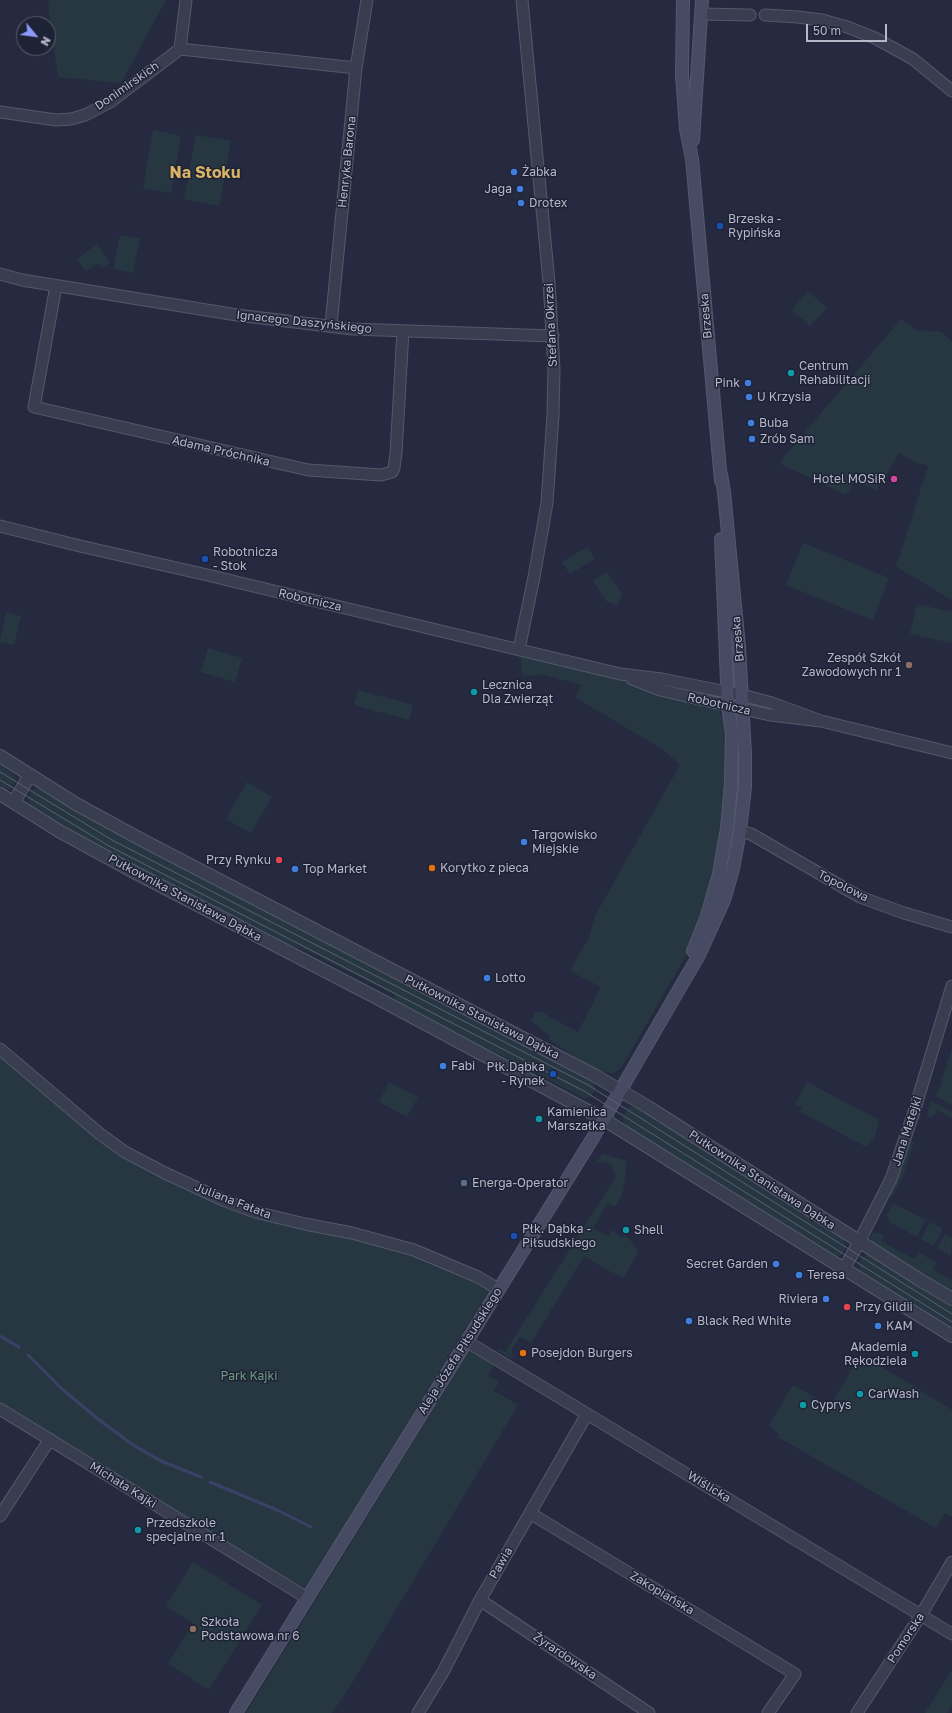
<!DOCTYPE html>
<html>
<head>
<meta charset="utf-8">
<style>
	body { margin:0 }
	#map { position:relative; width:952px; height:1713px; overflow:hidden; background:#252a40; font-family:"Golos Text",sans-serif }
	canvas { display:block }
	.north { position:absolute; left:16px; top:16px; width:40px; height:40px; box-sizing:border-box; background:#1e2235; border:1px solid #5b5e71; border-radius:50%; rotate:119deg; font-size:11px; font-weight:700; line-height:16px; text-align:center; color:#b6b8ca }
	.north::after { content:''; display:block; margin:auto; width:14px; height:18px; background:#8c9af9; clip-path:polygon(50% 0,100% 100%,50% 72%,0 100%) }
	.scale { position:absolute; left:806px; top:24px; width:81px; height:18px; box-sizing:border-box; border:2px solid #b6b8ca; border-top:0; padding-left:5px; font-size:12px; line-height:14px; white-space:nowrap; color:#b6b8ca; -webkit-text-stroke:3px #1e2235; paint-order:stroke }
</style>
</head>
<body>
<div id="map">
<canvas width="952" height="1713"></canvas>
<div class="north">N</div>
<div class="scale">50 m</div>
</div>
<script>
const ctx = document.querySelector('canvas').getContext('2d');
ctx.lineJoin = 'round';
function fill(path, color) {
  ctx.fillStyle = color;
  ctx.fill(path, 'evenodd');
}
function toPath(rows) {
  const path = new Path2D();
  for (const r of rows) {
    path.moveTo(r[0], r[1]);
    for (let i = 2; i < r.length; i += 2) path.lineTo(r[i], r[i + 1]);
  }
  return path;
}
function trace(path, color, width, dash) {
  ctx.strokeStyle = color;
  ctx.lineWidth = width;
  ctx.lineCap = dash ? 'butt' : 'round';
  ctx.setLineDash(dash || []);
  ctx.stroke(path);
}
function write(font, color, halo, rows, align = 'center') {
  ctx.font = font + ' "Golos Text",sans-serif';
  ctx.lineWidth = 3;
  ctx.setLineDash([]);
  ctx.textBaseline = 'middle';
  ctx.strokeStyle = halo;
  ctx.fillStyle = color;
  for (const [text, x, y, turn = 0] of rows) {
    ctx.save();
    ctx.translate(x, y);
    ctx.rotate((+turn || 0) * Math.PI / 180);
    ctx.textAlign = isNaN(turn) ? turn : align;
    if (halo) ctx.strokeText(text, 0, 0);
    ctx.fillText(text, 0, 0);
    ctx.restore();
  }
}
const green = toPath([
	[49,0,166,0,121,83,58,77,48,7],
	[153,130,181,136,171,193,143,188],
	[196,135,231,141,219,206,184,199],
	[120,235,140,239,133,273,113,269],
	[97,244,110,263,102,268,98,263,86,271,77,259],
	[808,291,827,308,810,326,792,310],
	[901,319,916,330,941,332,952,341,952,600,895,566,900,555,928,466,914,462,899,453,877,490,855,481,846,495,781,464,783,458],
	[803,543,889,578,873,620,786,585],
	[587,547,595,559,570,574,562,562],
	[607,572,622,593,618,605,607,602,593,581],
	[917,604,952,612,952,643,910,634],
	[6,612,21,616,14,645,0,642],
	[208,648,242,658,235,682,201,672],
	[519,649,721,697,720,714,726,722,726,808,714,873,698,927,686,955,623,1065,617,1071,613,1073,603,1072,581,1061,549,1039,550,1036,531,1021,535,1013,539,1011,578,1032,601,987,570,971,589,937,595,916,680,765,664,750,576,698,581,685,542,674,523,677],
	[358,690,413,705,409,720,354,705],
	[0,765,13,774,15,777,16,780,11,789,0,787],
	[247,782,272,797,251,833,226,819],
	[33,789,40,789,126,839,591,1079,596,1088,591,1097,584,1098,396,1002,393,994,308,951,275,939,107,851,31,806,27,799],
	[952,1048,952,1105,935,1096,940,1087],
	[0,1049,100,1134,223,1200,352,1233,492,1285,301,1595,0,1409],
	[389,1082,418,1097,407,1117,379,1102],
	[807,1082,879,1120,875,1137,866,1147,799,1111,802,1107,795,1104],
	[931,1101,952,1112,952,1118,937,1110,935,1114,931,1117,928,1116,927,1114],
	[629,1107,636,1107,642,1110,843,1238,847,1247,846,1246,842,1255,835,1256,628,1127,623,1122,622,1117],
	[910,1141,914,1142,904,1173,893,1196,890,1196,889,1195,900,1171],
	[603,1154,627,1161,623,1192,616,1205,613,1206,608,1203,593,1228,607,1236,613,1230,621,1238,625,1235,638,1249,637,1254,624,1277,609,1271,584,1256,531,1343,520,1337,512,1349,513,1356,511,1359,497,1350,500,1349,505,1352,617,1175,613,1172,612,1166,605,1161,602,1163,596,1162],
	[895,1204,926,1220,917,1237,889,1222,887,1215,892,1205],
	[930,1222,943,1229,934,1246,921,1239],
	[874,1232,884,1235,881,1241,914,1259,919,1253,936,1262,933,1270,952,1280,952,1292,872,1242,870,1237],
	[945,1234,952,1238,951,1256,937,1248],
	[866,1255,870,1255,952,1307,952,1329,861,1272,858,1265,860,1260],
	[473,1345,498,1360,488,1376,499,1382,494,1391,518,1405,348,1690,332,1713,246,1713],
	[861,1354,952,1410,952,1517,945,1513,936,1528,778,1437,779,1434,769,1426,793,1385,830,1406],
	[193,1562,262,1605,209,1690,168,1664,193,1623,166,1606],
	[952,1670,952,1706,947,1713,925,1713]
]);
const stream = toPath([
	[0,1336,19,1347],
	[28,1355,62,1389,98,1419,133,1445,161,1461,201,1477],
	[210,1482,277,1510,311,1527]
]);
const minor = toPath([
	[701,14,750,15],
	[765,15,798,17,822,20,847,27,875,38,913,59,952,91],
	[180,49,356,68],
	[0,112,56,120,71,119,85,115,110,102,180,49,186,0],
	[0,274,22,280,237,315,352,329,553,336],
	[56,286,34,407,308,470,381,475,392,472,394,468,396,453,403,331],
	[331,325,356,68,367,0],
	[0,526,80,546,203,574,620,674,662,679,742,695,772,703,821,721],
	[519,649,534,577,547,503,553,415,554,369,549,282,522,0],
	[632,679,660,690,743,709,770,715,821,721,952,753],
	[740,831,751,834,860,897,904,913,952,927],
	[0,1049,100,1134,125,1152,165,1173,223,1200,255,1212,305,1224,352,1233,414,1250,478,1277,498,1289],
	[844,1269,859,1242,891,1179,913,1115,952,986],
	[466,1341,952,1634],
	[0,1409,307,1598],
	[530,1513,795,1674,768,1713],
	[0,1516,50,1439],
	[480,1600,649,1713],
	[418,1713,443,1672,480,1600,587,1414],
	[857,1713,921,1615,952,1562]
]);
const tertiary = toPath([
	[0,756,76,804,142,840,594,1075,648,1107,920,1280,952,1299],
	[0,794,59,831,134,872,377,998,603,1119,952,1336],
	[14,802,30,775]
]);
const secondary = toPath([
	[683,0,682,75,686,129,692,159,721,481],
	[693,140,702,0],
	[693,951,707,916,719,874,727,828,731,784,732,733,728,706,721,539],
	[236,1713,591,1141,699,955,724,900,733,869,740,831,745,787,745,754,739,647,724,492,721,474]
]);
const tram = toPath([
	[0,772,112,840,588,1085,952,1314],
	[0,780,109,846,584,1091,952,1322]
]);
const markers = [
	[514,172,4,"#3f7fe0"],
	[520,189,4,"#3f7fe0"],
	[521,203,4,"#3f7fe0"],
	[720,226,4,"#1a4fb4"],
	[791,373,4,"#0f9aa8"],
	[748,383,4,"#3f7fe0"],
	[749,397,4,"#3f7fe0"],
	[751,423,4,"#3f7fe0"],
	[752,439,4,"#3f7fe0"],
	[894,479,4,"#d1479c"],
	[205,559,4,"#1a4fb4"],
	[909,665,4,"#8d6e63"],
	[474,692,4,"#0f9aa8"],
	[524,842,4,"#3f7fe0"],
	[279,860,4,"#e0444e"],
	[432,868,4,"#e8710a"],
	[295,869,4,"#3f7fe0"],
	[487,978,4,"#3f7fe0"],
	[443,1066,4,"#3f7fe0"],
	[553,1074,4,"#1a4fb4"],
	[539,1119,4,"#0f9aa8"],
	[464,1183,4,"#5c6f8a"],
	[626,1230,4,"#0f9aa8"],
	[514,1236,4,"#1a4fb4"],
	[776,1264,4,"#3f7fe0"],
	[799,1275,4,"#3f7fe0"],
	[826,1299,4,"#3f7fe0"],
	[847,1307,4,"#e0444e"],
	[689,1321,4,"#3f7fe0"],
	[878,1326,4,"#3f7fe0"],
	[523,1353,4,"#e8710a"],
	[915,1354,4,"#0f9aa8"],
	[860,1394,4,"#0f9aa8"],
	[803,1405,4,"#0f9aa8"],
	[138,1530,4,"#0f9aa8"],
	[193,1629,4,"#8d6e63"]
];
const streetNames = [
	["Donimirskich",127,86,-35],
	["Henryka Barona",347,162,-84],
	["Brzeska",706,316,-95],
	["Ignacego Daszyńskiego",304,322,6],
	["Stefana Okrzei",551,325,-93],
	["Adama Próchnika",221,451,13],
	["Robotnicza",310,600,13],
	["Brzeska",738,639,-95],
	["Robotnicza",719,704,13],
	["Topolowa",843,886,27],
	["Pułkownika Stanisława Dąbka",185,898,28],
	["Pułkownika Stanisława Dąbka",482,1017,27],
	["Jana Matejki",907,1131,-72],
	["Pułkownika Stanisława Dąbka",762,1180,33],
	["Juliana Fałata",233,1201,21],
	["Aleja Józefa Piłsudskiego",460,1351,-58],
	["Michała Kajki",123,1485,32],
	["Wiślicka",709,1487,31],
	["Pawia",501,1563,-60],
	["Zakopiańska",662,1593,31],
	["Pomorska",906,1638,-57],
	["Żyrardowska",565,1656,34]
];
const poiNames = [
	["Żabka",522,172],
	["Jaga",512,189,"right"],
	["Drotex",529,203],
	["Brzeska -",728,219],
	["Rypińska",728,233],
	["Centrum",799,366],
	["Rehabilitacji",799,380],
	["Pink",740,383,"right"],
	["U Krzysia",757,397],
	["Buba",759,423],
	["Zrób Sam",760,439],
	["Hotel MOSiR",886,479,"right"],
	["Robotnicza",213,552],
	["- Stok",213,566],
	["Zespół Szkół",901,658,"right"],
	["Zawodowych nr 1",901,672,"right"],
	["Lecznica",482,685],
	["Dla Zwierząt",482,699],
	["Targowisko",532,835],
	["Miejskie",532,849],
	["Przy Rynku",271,860,"right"],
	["Korytko z pieca",440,868],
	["Top Market",303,869],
	["Lotto",495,978],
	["Fabi",451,1066],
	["Płk.Dąbka",545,1067,"right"],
	["- Rynek",545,1081,"right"],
	["Kamienica",547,1112],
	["Marszałka",547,1126],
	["Energa-Operator",472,1183],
	["Płk. Dąbka -",522,1229],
	["Piłsudskiego",522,1243],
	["Shell",634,1230],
	["Secret Garden",768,1264,"right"],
	["Teresa",807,1275],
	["Riviera",818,1299,"right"],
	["Przy Gildii",855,1307],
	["Black Red White",697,1321],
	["KAM",886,1326],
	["Akademia",907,1347,"right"],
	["Rękodziela",907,1361,"right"],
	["Posejdon Burgers",531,1353],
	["CarWash",868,1394],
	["Cyprys",811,1405],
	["Przedszkole",146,1523],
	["specjalne nr 1",146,1537],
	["Szkoła",201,1622],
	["Podstawowa nr 6",201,1636]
];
const parkNames = [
	["Park Kajki",249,1376]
];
const districtNames = [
	["Na Stoku",205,173]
];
fill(green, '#273741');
trace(stream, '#394167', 3);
trace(minor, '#54586a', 13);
trace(tertiary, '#54586a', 14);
trace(secondary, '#54586a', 14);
trace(minor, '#393d50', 11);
trace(tertiary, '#393d50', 12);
trace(secondary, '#474a63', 12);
trace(tram, '#5b5f77', 1);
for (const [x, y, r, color] of markers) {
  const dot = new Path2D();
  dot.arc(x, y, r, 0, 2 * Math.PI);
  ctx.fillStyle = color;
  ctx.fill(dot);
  trace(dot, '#1e2235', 1.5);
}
write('12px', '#b6b8ca', '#1e2235', streetNames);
write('12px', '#b6b8ca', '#1e2235', poiNames, 'left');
write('12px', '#6d9b83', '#1e2235', parkNames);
write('bold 16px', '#d6b365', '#1e2235', districtNames);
</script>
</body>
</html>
